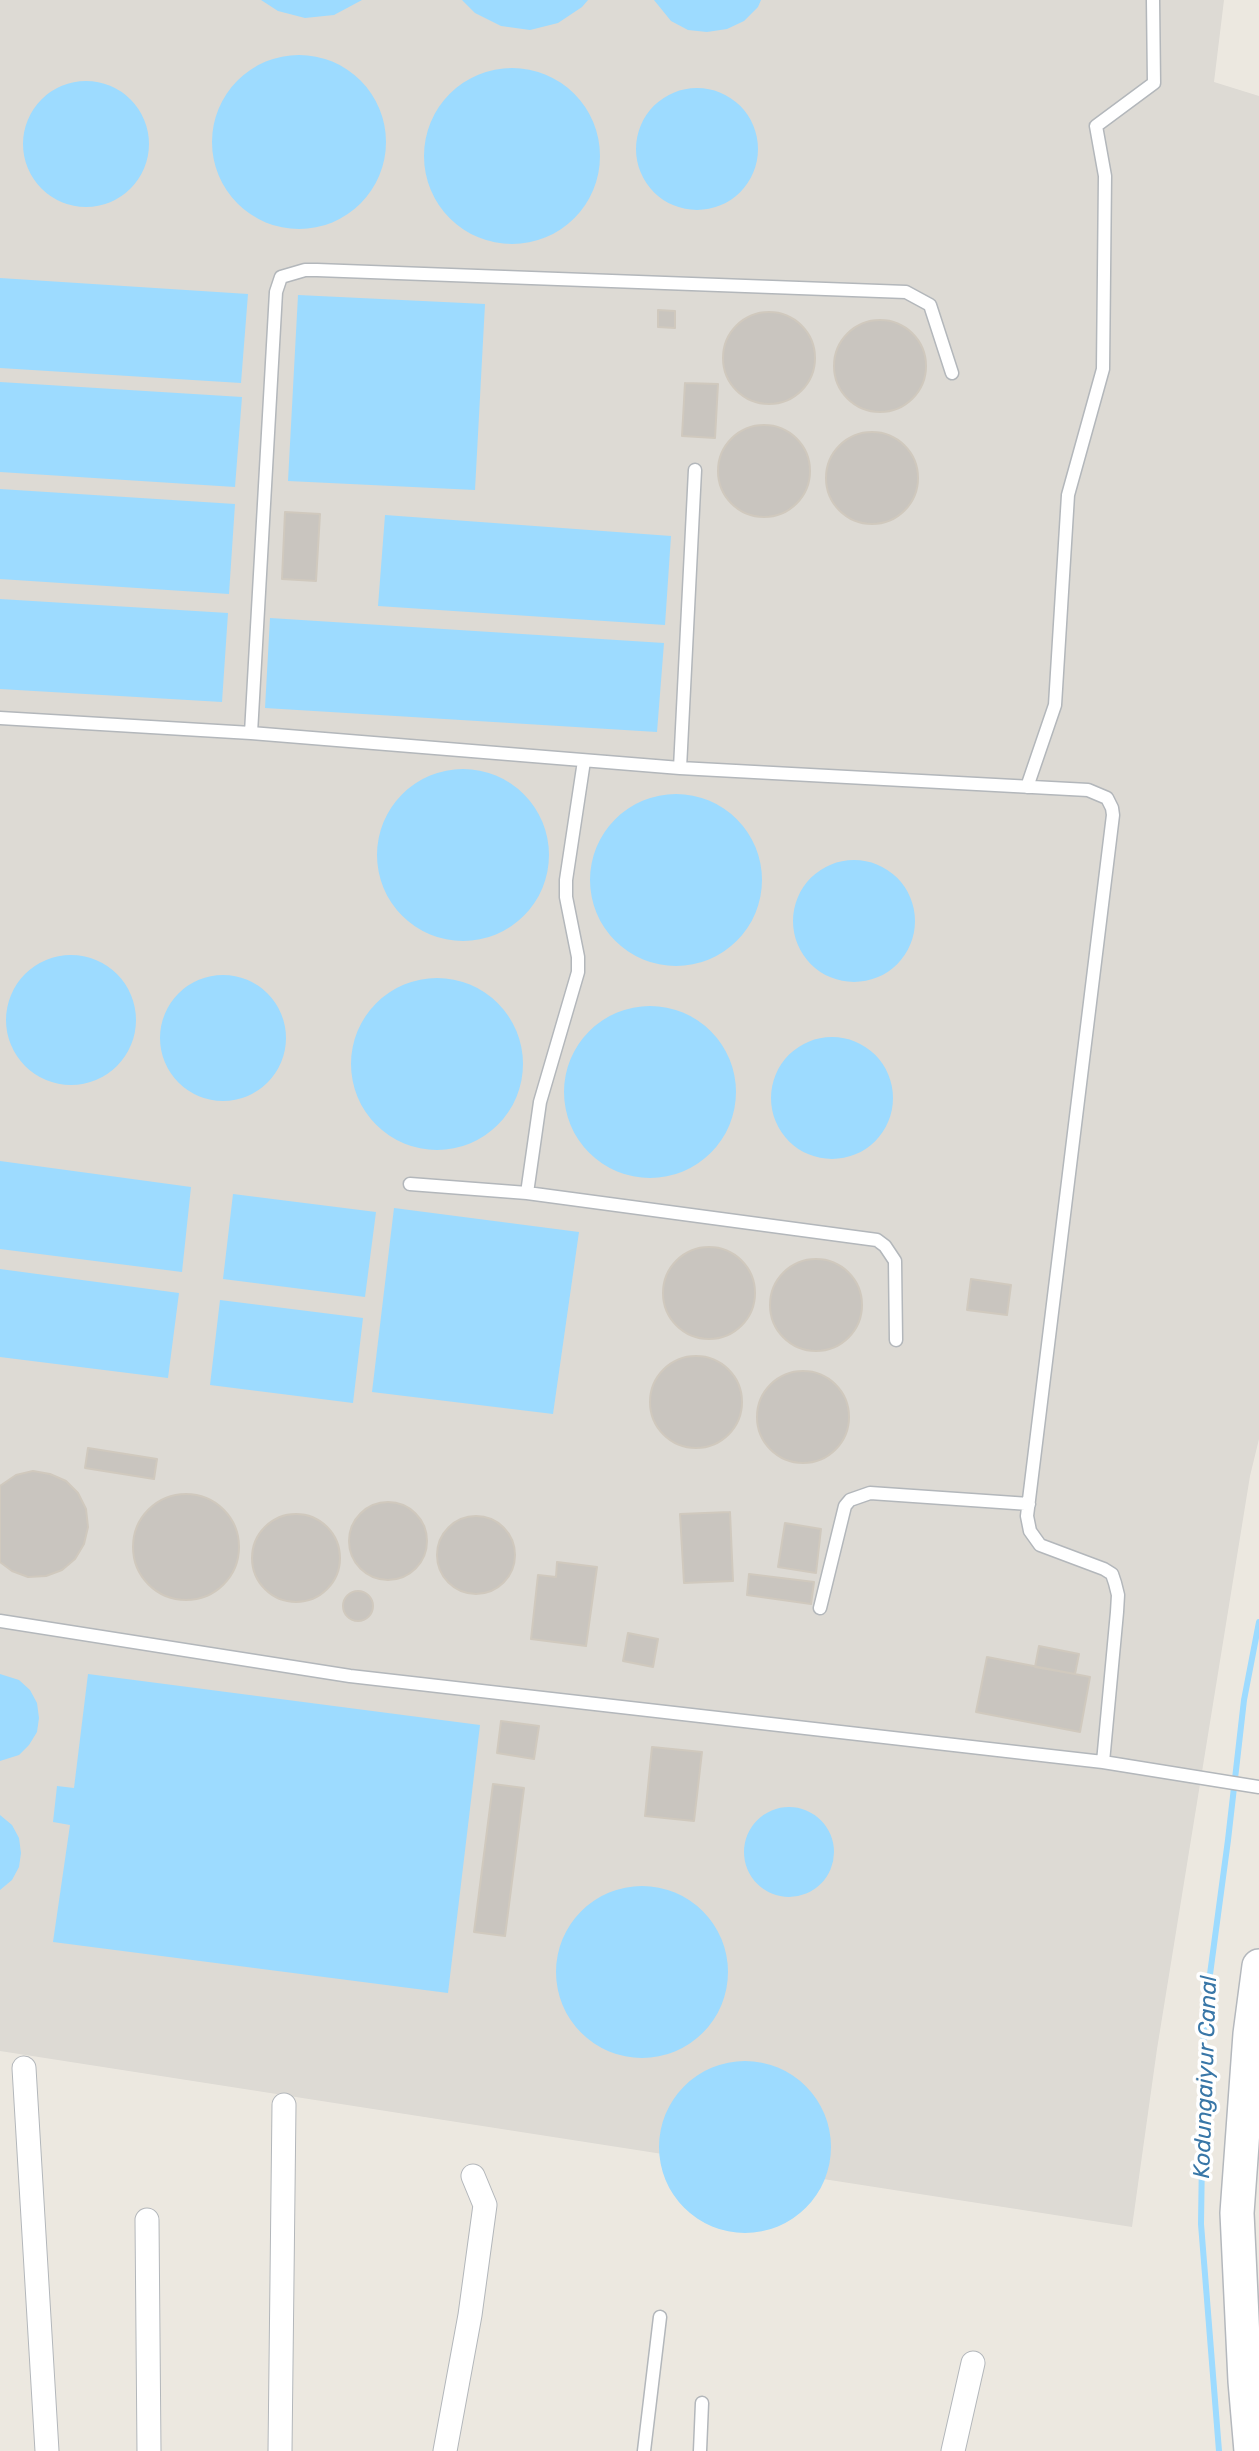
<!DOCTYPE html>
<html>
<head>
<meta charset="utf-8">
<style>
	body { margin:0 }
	canvas { display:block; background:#ece8e0 }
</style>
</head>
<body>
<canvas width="1259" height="2451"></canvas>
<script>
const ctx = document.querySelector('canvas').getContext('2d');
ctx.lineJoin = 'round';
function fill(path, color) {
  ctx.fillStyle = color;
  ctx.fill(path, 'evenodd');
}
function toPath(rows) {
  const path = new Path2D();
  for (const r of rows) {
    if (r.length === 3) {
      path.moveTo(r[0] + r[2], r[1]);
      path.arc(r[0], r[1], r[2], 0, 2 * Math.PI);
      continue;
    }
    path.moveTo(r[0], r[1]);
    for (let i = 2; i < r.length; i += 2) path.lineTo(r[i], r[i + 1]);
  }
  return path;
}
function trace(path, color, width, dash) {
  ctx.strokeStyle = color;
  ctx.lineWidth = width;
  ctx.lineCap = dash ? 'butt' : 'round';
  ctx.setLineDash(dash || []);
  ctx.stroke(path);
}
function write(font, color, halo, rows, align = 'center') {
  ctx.font = font + ' Rubik,sans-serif';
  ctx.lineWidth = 7;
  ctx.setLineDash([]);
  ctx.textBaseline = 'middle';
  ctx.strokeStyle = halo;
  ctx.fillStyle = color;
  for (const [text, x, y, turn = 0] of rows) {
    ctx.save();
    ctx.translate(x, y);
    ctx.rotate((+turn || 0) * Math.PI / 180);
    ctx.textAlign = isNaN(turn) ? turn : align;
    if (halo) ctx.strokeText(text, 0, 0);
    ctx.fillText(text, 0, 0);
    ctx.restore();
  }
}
const industrial = toPath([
	[0,0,1224,0,1214,82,1259,96,1259,1439,1250,1476,1157,2049,1132,2227,0,2051]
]);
const water = toPath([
	[261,0,362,0,334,15,305,18,278,11],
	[462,0,588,0,582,7,558,23,530,30,501,26,475,13],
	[654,0,761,0,758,7,744,21,727,29,707,32,688,30,671,21],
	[299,142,87],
	[512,156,88],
	[86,144,63],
	[697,149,61],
	[0,278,248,294,241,383,0,368],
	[298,295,485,304,475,490,288,481],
	[0,382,242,397,235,487,0,472],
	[0,489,235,504,229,594,0,579],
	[385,515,671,536,665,625,378,606],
	[0,599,228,613,222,702,0,689],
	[270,618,664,643,657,732,265,708],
	[463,855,86],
	[676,880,86],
	[854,921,61],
	[71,1020,65],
	[223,1038,63],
	[437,1064,86],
	[650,1092,86],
	[832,1098,61],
	[0,1161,191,1187,182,1272,0,1249],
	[233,1194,376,1212,365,1297,223,1279],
	[394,1208,579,1232,553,1414,372,1392],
	[0,1269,179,1293,168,1378,0,1357],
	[220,1300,363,1318,353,1403,210,1385],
	[0,1674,19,1680,30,1690,37,1703,39,1718,37,1732,29,1745,19,1755,0,1761],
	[88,1674,480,1725,448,1993,53,1942,70,1825,53,1822,57,1786,74,1788],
	[789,1852,45],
	[0,1815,12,1825,19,1838,21,1853,19,1867,12,1880,0,1890],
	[642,1972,86],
	[745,2147,86]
]);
const stream = toPath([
	[1219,2451,1201,2224,1204,2019,1228,1840,1244,1700,1259,1622]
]);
const building = toPath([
	[658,310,675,311,675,328,658,327,658,310],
	[769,358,46],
	[880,366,46],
	[685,383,718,384,715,438,682,436,685,383],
	[764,471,46],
	[872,478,46],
	[285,512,320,514,316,581,282,579,285,512],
	[709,1293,46],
	[816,1305,46],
	[971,1279,1011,1285,1007,1315,967,1310,971,1279],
	[696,1402,46],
	[803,1417,46],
	[88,1448,157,1459,154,1479,85,1468,88,1448],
	[33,1471,50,1474,66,1481,78,1493,86,1509,88,1527,84,1544,75,1559,62,1570,46,1576,28,1577,12,1571,0,1562,0,1486,16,1475,33,1471],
	[186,1547,53],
	[388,1541,39],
	[730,1512,733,1581,684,1583,680,1514,730,1512],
	[296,1558,44],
	[476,1555,39],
	[785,1523,821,1529,816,1573,778,1567,785,1523],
	[557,1562,597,1567,586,1646,531,1639,538,1575,556,1577,557,1562],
	[749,1574,814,1582,811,1604,747,1595,749,1574],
	[358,1606,15],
	[628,1633,658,1639,653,1667,623,1661,628,1633],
	[1039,1646,1079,1654,1075,1674,1035,1667,1039,1646],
	[987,1657,1090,1677,1080,1732,976,1712,987,1657],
	[501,1721,539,1726,534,1759,497,1753,501,1721],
	[652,1747,702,1752,694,1821,645,1816,652,1747],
	[493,1784,524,1788,505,1936,474,1932,493,1784]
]);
const lane = toPath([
	[0,718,251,733,680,768,1088,790,1107,798,1112,808,1113,815,1027,1516,1030,1531,1040,1545,1104,1569,1112,1574,1115,1583,1118,1595,1117,1612,1103,1762],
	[251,733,276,292,281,277,305,270,317,270,906,292,930,305,952,373],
	[680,768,695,470],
	[1027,787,1055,705,1068,495,1103,369,1105,176,1096,126,1154,83,1153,0],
	[410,1184,527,1193,540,1102,578,972,578,957,566,897,566,880,584,761],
	[527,1193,877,1240,885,1246,895,1261,896,1340],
	[820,1608,845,1506,850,1500,870,1493,1029,1504],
	[0,1621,350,1676,1103,1762,1259,1787],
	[644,2451,660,2317],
	[700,2451,702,2403]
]);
const street = toPath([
	[24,2068,47,2451],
	[147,2220,149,2451],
	[280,2451,284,2105],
	[445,2451,470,2315,485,2205,473,2176],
	[953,2451,973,2363]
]);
const secondary = toPath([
	[1251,2451,1245,2381,1237,2213,1250,2034,1259,1966]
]);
const waterNames = [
	["Kodungaiyur Canal",1206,2077,-88]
];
fill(industrial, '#dddad4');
fill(water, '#9ddbff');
trace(stream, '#9ddbff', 6);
fill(building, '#c9c5bf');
trace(building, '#d0c9be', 2);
trace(lane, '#b3b7bb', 15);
trace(street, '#b3b7bb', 25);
trace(secondary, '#b4b8bd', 36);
trace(lane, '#fff', 12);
trace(street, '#fff', 23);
trace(secondary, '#fff', 33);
write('italic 23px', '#3876a7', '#fff', waterNames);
</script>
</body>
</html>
